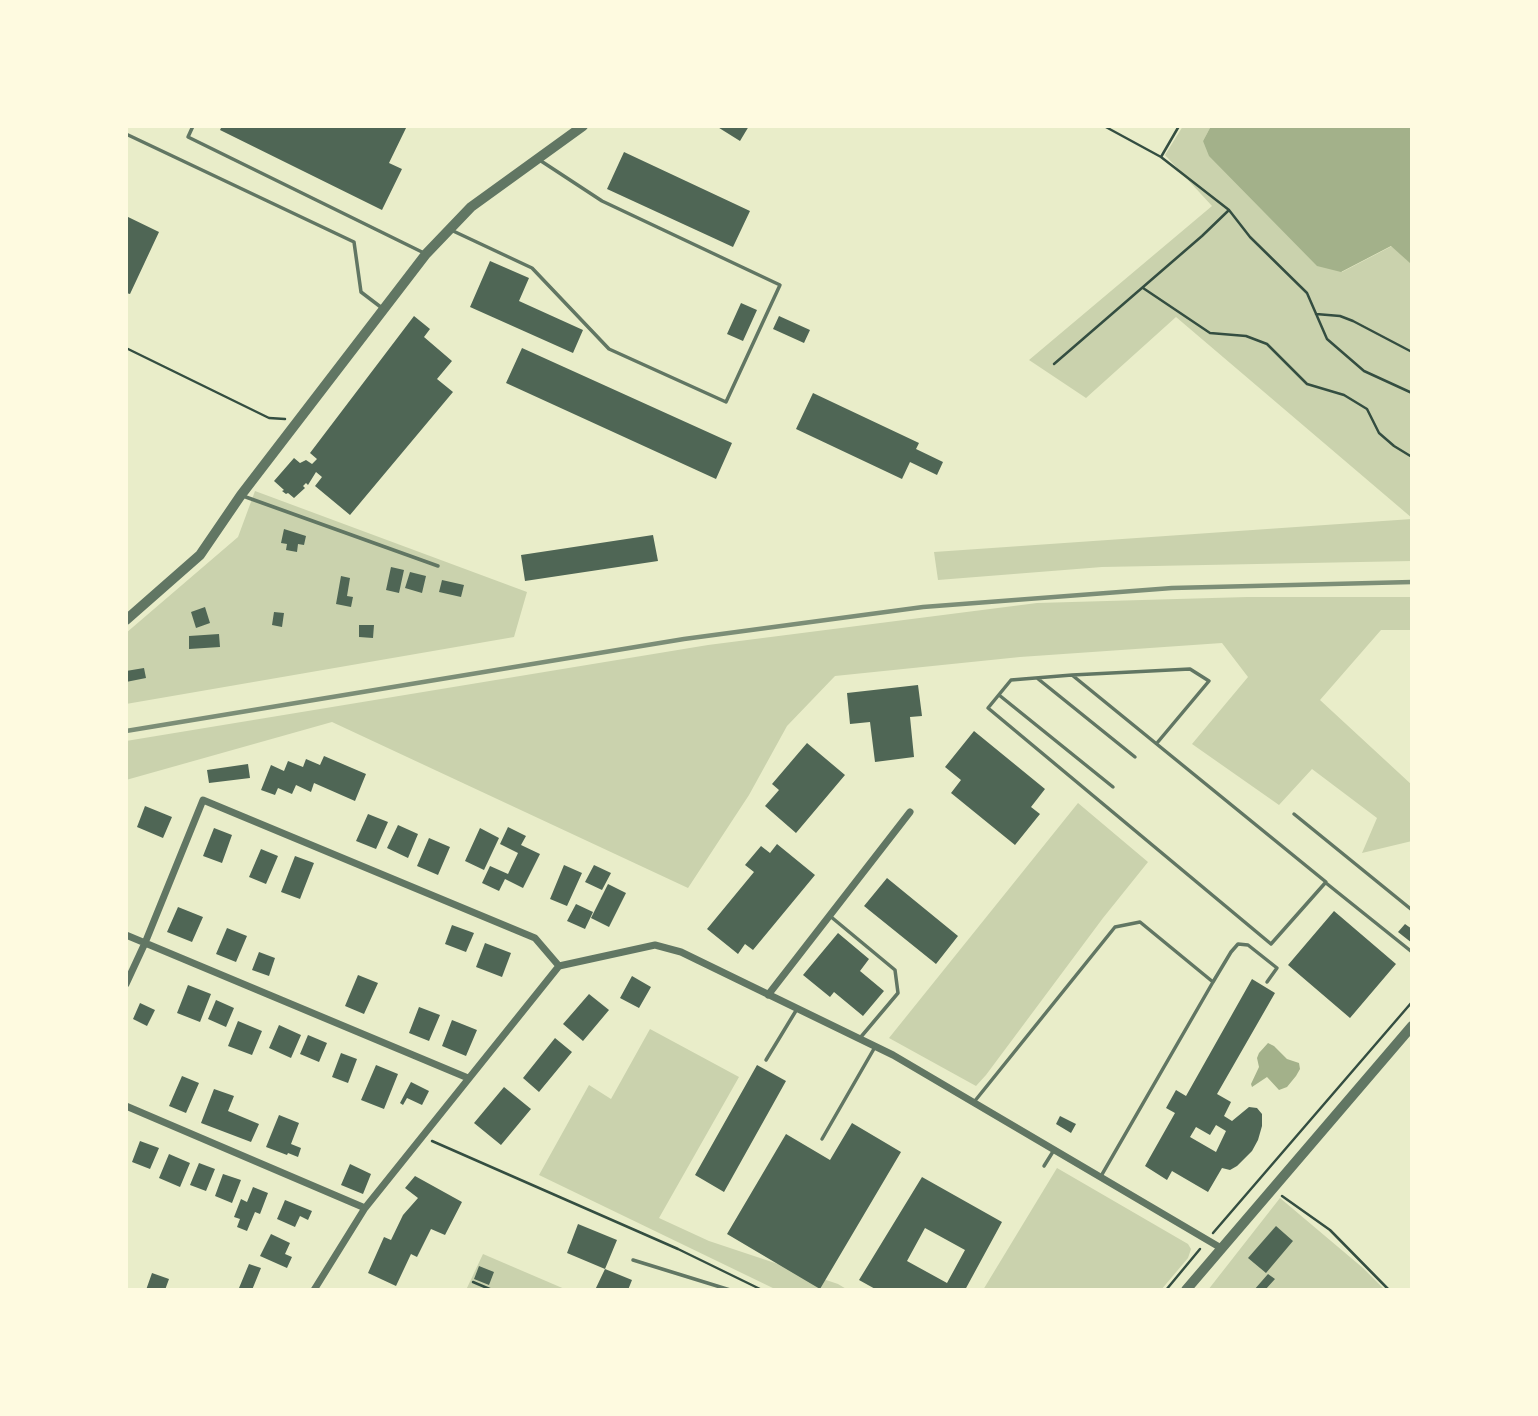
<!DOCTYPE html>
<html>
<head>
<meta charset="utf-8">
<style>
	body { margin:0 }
	#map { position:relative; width:1538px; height:1416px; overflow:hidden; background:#e9edc9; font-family:"Fira Sans",sans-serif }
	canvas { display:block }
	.frame { position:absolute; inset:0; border:128px solid #fefae0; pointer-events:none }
</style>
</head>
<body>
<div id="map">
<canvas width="1538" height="1416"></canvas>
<div class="frame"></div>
</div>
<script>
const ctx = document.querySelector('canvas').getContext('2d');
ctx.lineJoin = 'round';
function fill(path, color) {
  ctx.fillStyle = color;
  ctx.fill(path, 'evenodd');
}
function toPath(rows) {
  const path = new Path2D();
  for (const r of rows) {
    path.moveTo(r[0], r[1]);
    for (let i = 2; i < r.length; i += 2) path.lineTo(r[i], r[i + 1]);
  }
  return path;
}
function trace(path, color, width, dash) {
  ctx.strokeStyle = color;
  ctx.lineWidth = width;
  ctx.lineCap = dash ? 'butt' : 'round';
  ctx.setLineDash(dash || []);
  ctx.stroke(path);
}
const green = toPath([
	[1183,126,1211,126,1203,141,1342,272,1392,246,1412,265,1412,518,1176,317,1086,398,1029,360,1212,206,1165,155],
	[255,491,527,592,514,637,126,704,126,633,238,537],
	[1412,519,1412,561,1102,567,938,580,934,552],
	[1247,597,1412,597,1412,630,1381,630,1320,700,1412,785,1412,841,1362,853,1377,818,1312,769,1279,805,1192,744,1248,677,1222,643,1020,657,835,676,787,726,749,795,688,888,332,722,126,780,126,741,708,645,1037,603],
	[1078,803,1148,862,1103,918,986,1075,976,1086,889,1038],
	[650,1029,739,1077,659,1218,709,1241,838,1284,848,1290,777,1290,539,1175,589,1085,611,1099],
	[1057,1168,1188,1244,1191,1249,1188,1258,1161,1290,983,1290],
	[1280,1198,1363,1268,1385,1290,1208,1290],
	[483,1254,567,1290,466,1290]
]);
const water = toPath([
	[1211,126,1412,126,1412,265,1391,246,1341,272,1317,266,1209,156,1203,141],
	[1268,1043,1274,1046,1287,1059,1299,1063,1300,1069,1296,1076,1287,1087,1279,1090,1267,1077,1252,1087,1251,1084,1259,1067,1257,1058,1259,1053]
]);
const building = toPath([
	[222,126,407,126,389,163,402,169,382,210,220,130],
	[716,126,749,126,740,141],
	[624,152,750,211,733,247,607,189],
	[126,216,159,232,130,294,126,293],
	[490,261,529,278,519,301,583,330,573,353,470,307],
	[741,303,757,310,743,341,727,334],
	[414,316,430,329,424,337,452,361,437,379,453,392,350,515,315,486,322,477,316,472,308,485,306,483,303,486,305,488,294,498,288,493,286,494,282,491,284,490,274,481,294,458,300,463,306,460,312,464,317,459,310,453],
	[779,316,810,330,804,343,773,329],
	[522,348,732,443,716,479,506,383],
	[813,393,919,443,916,449,943,462,937,475,910,462,902,479,796,429],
	[284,529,306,536,304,545,298,544,297,552,286,550,287,544,281,543],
	[653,535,658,561,525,581,521,555],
	[391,567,404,570,399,593,386,590],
	[410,572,426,576,422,593,405,588],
	[341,576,350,578,347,596,353,597,351,607,336,604],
	[442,580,464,585,461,597,439,592],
	[205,607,210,623,196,628,191,612],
	[274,612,284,613,282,627,272,625],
	[359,625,374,625,373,638,359,637],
	[219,634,220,647,189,649,189,636],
	[144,668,146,678,126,682,126,671],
	[918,685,922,716,910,717,914,757,875,762,870,722,850,724,847,693],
	[974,731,1045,789,1031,807,1040,814,1015,845,951,793,961,780,945,767],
	[807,743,845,775,796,833,765,806,779,790,772,784],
	[324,756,366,774,355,801,314,783,311,792,296,785,292,794,278,788,275,795,261,790,271,765,284,771,288,761,303,767,306,759,320,765],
	[248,764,250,778,209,783,207,770],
	[145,806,172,817,163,838,137,827],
	[368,814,388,822,376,849,356,841],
	[398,825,418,834,408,858,387,848],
	[508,827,526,836,521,845,540,854,523,888,505,879,499,891,482,883,490,866,508,874,518,853,500,844],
	[214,828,232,835,222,863,203,856],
	[480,828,499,838,484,870,465,861],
	[429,838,450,847,438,875,417,866],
	[777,844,815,875,753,950,745,944,738,954,707,929,754,872,745,865,761,846,770,853],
	[261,849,278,856,266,884,249,877],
	[295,856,314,863,300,899,281,892],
	[564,865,582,873,567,906,550,899],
	[594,865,611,873,602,890,585,882],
	[887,878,958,936,936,964,864,906],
	[608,884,626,893,609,927,591,918],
	[576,904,593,912,585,929,567,921],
	[178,907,203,917,192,942,167,932],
	[1334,911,1396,964,1350,1018,1288,965],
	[1405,924,1412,929,1412,943,1398,932],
	[452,925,474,933,466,952,445,944],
	[227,928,247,936,236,962,216,954],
	[838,933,869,959,860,971,884,991,863,1016,834,992,830,997,803,975],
	[485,943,511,953,502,977,476,967],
	[259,952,275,958,269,976,252,970],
	[358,975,378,983,364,1014,345,1006],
	[632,976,651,987,639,1008,620,998],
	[1252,979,1275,993,1217,1094,1231,1102,1224,1116,1232,1121,1249,1107,1257,1108,1262,1114,1262,1126,1258,1140,1252,1151,1237,1166,1230,1170,1222,1168,1208,1192,1172,1171,1167,1180,1145,1166,1175,1113,1166,1108,1176,1090,1186,1096],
	[1216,1125,1226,1131,1216,1152,1190,1137,1196,1127,1210,1135],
	[188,985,211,994,200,1022,177,1013],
	[589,994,609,1010,583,1041,563,1024],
	[216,1000,234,1008,226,1027,208,1019],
	[140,1003,155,1010,147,1026,133,1019],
	[419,1007,440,1015,429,1041,409,1033],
	[452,1020,477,1030,466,1056,442,1046],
	[238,1021,262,1031,252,1055,228,1046],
	[279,1025,301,1035,291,1058,269,1048],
	[308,1035,327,1043,319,1062,300,1054],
	[555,1038,572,1052,539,1092,523,1078],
	[341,1053,357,1059,348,1083,332,1077],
	[376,1065,398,1074,384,1109,361,1100],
	[757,1065,786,1081,724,1192,695,1175],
	[182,1076,199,1083,186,1113,169,1106],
	[411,1082,429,1091,422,1105,407,1098,403,1105,400,1103],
	[504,1087,531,1109,501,1145,474,1123],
	[214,1089,234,1096,228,1111,259,1124,251,1142,201,1123],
	[279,1115,299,1123,291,1144,301,1148,298,1157,288,1153,287,1155,266,1147],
	[1060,1116,1076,1124,1071,1133,1056,1124],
	[852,1123,901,1152,820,1289,727,1234,786,1134,830,1160],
	[140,1141,159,1148,150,1169,132,1162],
	[169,1154,190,1163,180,1187,159,1178],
	[199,1163,215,1169,206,1191,190,1185],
	[350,1164,371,1174,363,1194,341,1185],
	[223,1174,241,1180,232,1203,215,1196],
	[415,1176,462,1202,445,1235,431,1229,417,1257,411,1254,396,1286,368,1273,384,1237,391,1240,403,1215,418,1198,405,1188],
	[922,1177,1002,1222,965,1290,877,1290,859,1280],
	[925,1228,965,1250,947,1283,907,1261],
	[253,1187,268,1193,260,1214,255,1212,247,1231,237,1227,240,1219,234,1217,241,1199,247,1202],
	[285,1200,312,1211,308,1220,300,1216,295,1227,277,1219],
	[578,1224,617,1240,605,1269,567,1253],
	[1276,1226,1293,1241,1266,1273,1248,1258],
	[271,1234,290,1243,285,1254,292,1257,287,1268,260,1256],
	[249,1264,261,1268,252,1290,244,1290,239,1288],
	[479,1266,494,1272,489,1285,474,1279],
	[605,1269,632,1280,628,1290,595,1290],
	[152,1273,169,1279,165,1290,146,1290],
	[1268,1274,1275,1279,1265,1290,1254,1290]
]);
const path = toPath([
	[1104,126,1161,157],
	[1179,126,1161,157,1229,210,1250,237,1307,293,1327,339,1364,371,1412,393],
	[1143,288,1210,333,1246,336,1267,344,1307,384,1344,395,1367,409,1379,433,1394,446,1412,457],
	[1316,314,1340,316,1353,321,1412,352],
	[126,348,269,418,285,419],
	[1054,364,1202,236,1229,210],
	[432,1141,678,1249,762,1290],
	[1282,1196,1330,1230,1389,1290],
	[1213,1233,1412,1002],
	[473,1282,492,1290],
	[1166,1290,1200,1249]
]);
const service = toPath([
	[193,126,188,137,424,253],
	[126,134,354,242,361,292,382,308],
	[451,230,532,268,609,349,726,402,780,285,602,201,538,159],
	[243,496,438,566],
	[1072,675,1326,882,1271,944,988,708,1011,680,1072,675],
	[1072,675,1190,669,1209,681,1157,743],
	[1037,678,1135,757],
	[999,695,1113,787],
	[1294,814,1412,910],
	[1326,883,1412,952],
	[830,916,895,970,898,993,860,1038],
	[1213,982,1231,952,1238,944,1248,945,1277,968,1267,982],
	[766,1060,797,1009],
	[974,1102,1115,927,1140,922,1213,982,1101,1176],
	[822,1139,875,1047],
	[1044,1166,1054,1150],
	[633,1260,730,1290]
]);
const minor = toPath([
	[126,935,468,1078],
	[126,984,145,943,203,800,535,938,559,966],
	[768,995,910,812],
	[126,1106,365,1208],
	[314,1290,365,1208,559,966,655,945,681,952,893,1055,1221,1248]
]);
const tertiary = toPath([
	[126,620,200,555,241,495,426,254,471,207,583,126],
	[1186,1290,1412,1026]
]);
const rail = toPath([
	[126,731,684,639,923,607,1172,588,1412,582]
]);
fill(green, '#cad2ad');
fill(water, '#a3b18a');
fill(building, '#4f6655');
trace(path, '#344e41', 2.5);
trace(service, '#617663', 3.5);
trace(minor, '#617663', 7);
trace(tertiary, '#617663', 10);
trace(rail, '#7c8e77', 4.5);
</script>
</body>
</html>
